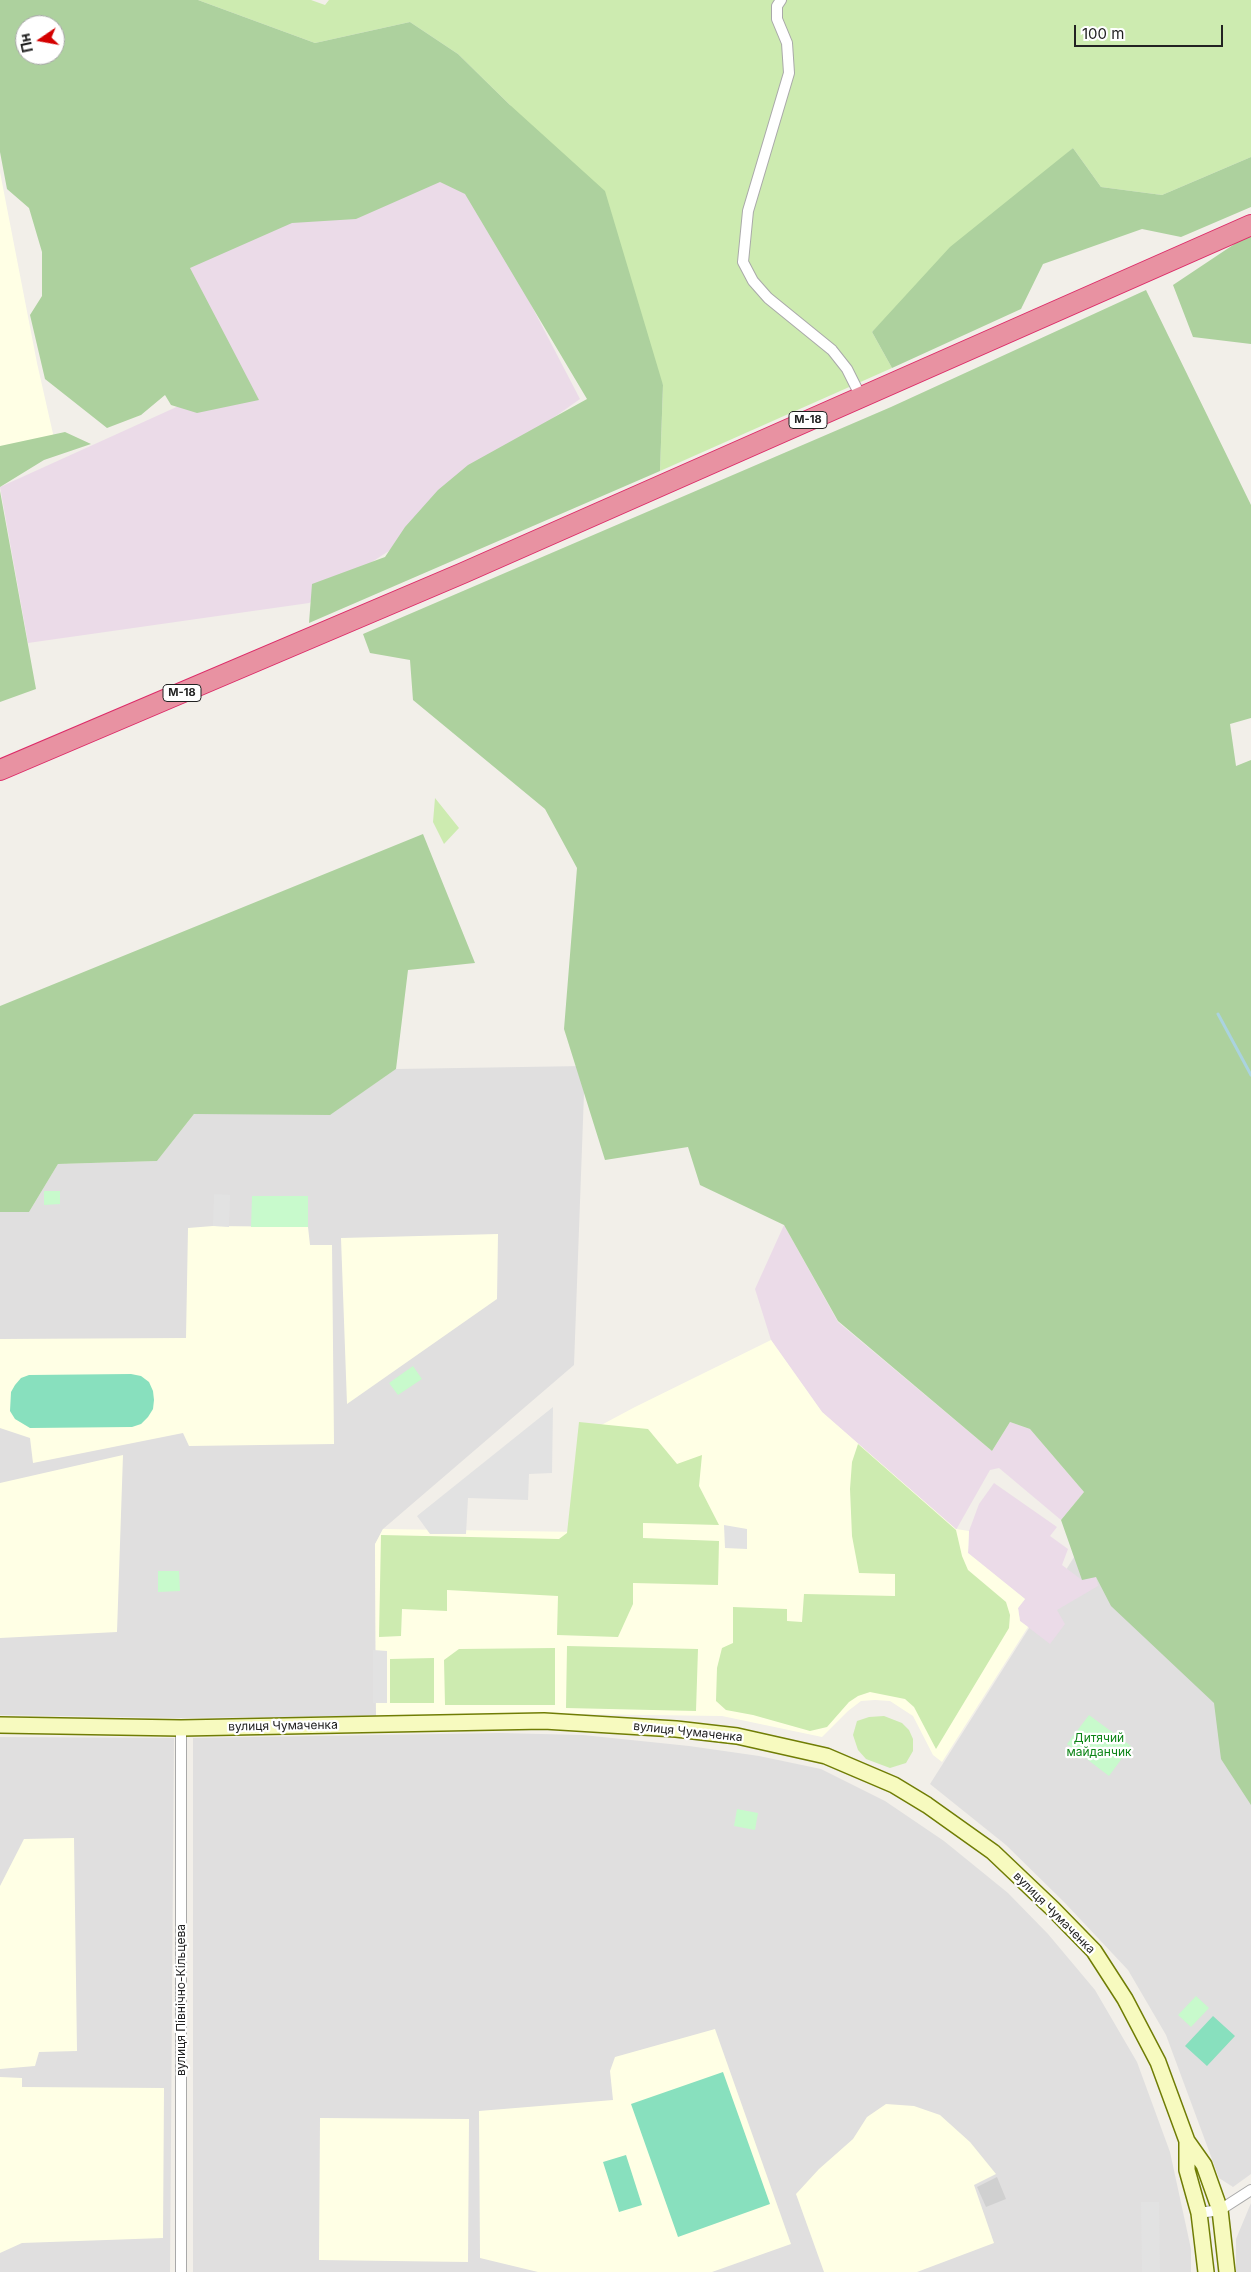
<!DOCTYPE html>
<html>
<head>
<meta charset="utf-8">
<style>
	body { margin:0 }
	#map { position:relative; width:1251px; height:2272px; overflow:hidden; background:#f2efe9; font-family:Inter,sans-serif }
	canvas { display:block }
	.north { position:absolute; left:15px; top:15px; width:50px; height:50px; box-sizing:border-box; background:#fff; border:1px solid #a7a7a7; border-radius:50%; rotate:258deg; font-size:14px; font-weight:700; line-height:20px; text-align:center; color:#222 }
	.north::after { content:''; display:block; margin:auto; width:18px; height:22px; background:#d40000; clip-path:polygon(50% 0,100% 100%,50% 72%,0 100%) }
	.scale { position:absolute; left:1074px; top:25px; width:149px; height:22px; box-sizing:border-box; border:2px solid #222; border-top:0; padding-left:6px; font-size:15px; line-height:18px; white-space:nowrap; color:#222; -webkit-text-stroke:4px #fff; paint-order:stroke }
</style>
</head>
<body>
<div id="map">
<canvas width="1251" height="2272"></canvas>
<div class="north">Пн</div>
<div class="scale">100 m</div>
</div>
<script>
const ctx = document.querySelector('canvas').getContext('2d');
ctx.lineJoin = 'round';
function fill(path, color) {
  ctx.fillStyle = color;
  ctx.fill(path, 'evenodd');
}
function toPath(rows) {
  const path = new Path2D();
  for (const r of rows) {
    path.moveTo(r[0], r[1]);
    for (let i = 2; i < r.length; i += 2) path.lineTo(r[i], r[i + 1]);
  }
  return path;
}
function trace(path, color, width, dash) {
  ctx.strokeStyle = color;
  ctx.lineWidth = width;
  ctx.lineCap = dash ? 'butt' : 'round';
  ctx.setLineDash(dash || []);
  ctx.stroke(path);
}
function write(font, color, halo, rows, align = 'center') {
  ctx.font = font + ' Inter,sans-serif';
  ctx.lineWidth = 4.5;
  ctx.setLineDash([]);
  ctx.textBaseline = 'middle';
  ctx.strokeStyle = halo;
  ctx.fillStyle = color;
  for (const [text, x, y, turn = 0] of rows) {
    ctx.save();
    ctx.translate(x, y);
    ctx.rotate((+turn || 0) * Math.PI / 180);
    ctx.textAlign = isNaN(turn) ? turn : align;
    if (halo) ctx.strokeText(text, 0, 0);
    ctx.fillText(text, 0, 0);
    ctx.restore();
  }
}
const residential = toPath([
	[585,1066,574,1365,383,1529,375,1545,376,1716,179,1718,0,1715,0,1212,29,1212,58,1164,157,1161,194,1114,330,1114,396,1069],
	[1090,1532,1251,1719,1251,2174,1233,2187,1219,2178,1166,2035,1128,1970,1064,1902,1006,1845,930,1784],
	[500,1733,583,1735,689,1746,759,1756,821,1769,885,1801,944,1841,1008,1893,1048,1934,1095,1990,1137,2062,1170,2152,1191,2249,1191,2272,193,2272,193,1738],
	[0,1737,174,1738,170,2272,0,2272],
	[1251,2203,1251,2272,1236,2272,1236,2239]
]);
const industrial = toPath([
	[445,139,580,399,456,487,441,517,309,603,28,643,0,487,225,385,177,258],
	[784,1225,838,1322,992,1451,1010,1422,1030,1429,1084,1492,1061,1520,999,1468,990,1470,956,1530,822,1412,771,1340,755,1289],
	[994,1483,1057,1527,1050,1536,1068,1549,1062,1565,1082,1580,1096,1577,1098,1586,1057,1610,1065,1624,1050,1644,1020,1621,1018,1608,1025,1599,968,1553,969,1531,979,1504]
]);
const education = toPath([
	[0,172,37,363,56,447,0,459],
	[213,1226,308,1227,310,1245,332,1245,334,1444,189,1446,183,1433,33,1463,30,1438,0,1428,0,1339,186,1338,188,1228],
	[498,1234,497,1299,347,1404,341,1238],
	[771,1340,822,1412,956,1529,969,1531,968,1553,1025,1599,1018,1608,1020,1621,1028,1627,942,1762,933,1755,913,1716,890,1701,875,1700,861,1701,848,1711,822,1737,722,1716,569,1714,376,1716,375,1544,383,1529,583,1532,590,1431,635,1407],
	[123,1455,117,1632,0,1638,0,1483],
	[74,1838,77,2051,39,2052,35,2066,0,2069,0,1886,24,1839],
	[715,2029,791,2244,712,2272,538,2272,480,2258,479,2111,613,2100,610,2071,615,2057],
	[0,2077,22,2078,22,2087,164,2088,163,2238,22,2243,0,2253],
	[886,2104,914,2106,940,2115,970,2142,996,2174,974,2185,994,2243,917,2272,824,2272,796,2194,819,2169,853,2139,867,2117],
	[320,2118,469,2119,468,2262,319,2260]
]);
const religious = toPath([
	[997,2177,1006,2199,986,2207,977,2187]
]);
const grass = toPath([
	[198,0,311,0,325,5,329,0,1251,0,1251,157,1162,195,1101,187,1073,148,872,332,892,368,660,471,663,385,510,105,458,54,410,22,315,43],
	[435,798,459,828,444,844,433,822],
	[579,1422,648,1429,677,1464,702,1455,699,1486,719,1525,643,1523,643,1538,719,1541,718,1585,633,1583,633,1604,618,1637,557,1635,558,1596,447,1590,447,1611,402,1609,401,1636,379,1637,381,1535,559,1539,567,1533],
	[858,1444,956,1530,962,1556,968,1570,1006,1602,1010,1615,1009,1628,936,1749,914,1707,905,1699,870,1692,858,1696,849,1702,827,1727,810,1731,753,1715,726,1710,716,1701,717,1668,722,1648,733,1643,733,1607,787,1609,787,1621,802,1622,804,1594,895,1596,895,1574,859,1573,852,1536,850,1489,852,1462],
	[567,1646,698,1649,696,1711,566,1708],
	[555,1648,555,1705,445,1705,444,1660,459,1649],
	[434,1658,434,1703,390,1703,390,1659],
	[884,1716,902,1723,909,1730,913,1739,913,1751,906,1763,890,1768,866,1759,858,1750,853,1735,857,1721,869,1717]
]);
const forest = toPath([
	[0,0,198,0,315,43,410,22,458,54,510,105,605,191,663,385,660,471,309,623,312,584,385,557,405,527,438,490,468,465,587,399,465,194,440,182,356,219,292,223,190,268,259,400,197,413,171,405,165,395,141,415,107,428,45,379,30,315,42,296,42,252,29,208,7,189,0,152],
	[25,25,55,25,55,55,25,55],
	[1073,148,1101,187,1162,195,1251,157,1251,207,1181,237,1142,229,1043,264,1021,309,892,368,872,332,950,247],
	[1251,233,1251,344,1193,337,1173,285],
	[1146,290,1251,505,1251,718,1230,724,1236,766,1251,760,1251,1805,1221,1759,1214,1703,1111,1606,1096,1577,1082,1580,1061,1520,1084,1492,1030,1429,1010,1422,992,1451,838,1321,784,1225,700,1185,688,1147,605,1160,564,1029,577,868,545,809,413,700,410,660,370,653,363,634,891,407],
	[65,432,91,444,44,460,0,487,0,446],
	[0,491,36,689,0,702],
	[423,834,475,963,408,970,396,1069,330,1115,194,1114,157,1161,58,1164,29,1212,0,1212,0,1006]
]);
const park = toPath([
	[44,1191,60,1191,60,1204,44,1205],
	[252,1196,308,1196,308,1227,251,1227],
	[413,1366,422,1379,398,1395,389,1383],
	[158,1571,179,1571,180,1591,158,1592],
	[1089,1715,1131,1746,1109,1776,1067,1744],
	[737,1809,758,1813,755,1830,734,1826],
	[1196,1996,1209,2008,1191,2027,1178,2015]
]);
const pitch = toPath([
	[131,1374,141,1376,149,1382,153,1391,154,1400,153,1409,148,1417,141,1424,132,1427,30,1428,15,1419,10,1411,11,1392,15,1385,21,1378,29,1375],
	[1213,2016,1235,2036,1207,2066,1185,2046],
	[723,2072,770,2204,678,2237,631,2104],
	[626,2155,642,2205,619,2212,603,2162]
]);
const parking = toPath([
	[214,1194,230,1195,229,1227,213,1226],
	[553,1407,552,1473,529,1474,528,1500,468,1498,466,1534,430,1534,417,1516],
	[724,1525,747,1529,747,1549,725,1548],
	[373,1650,387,1651,387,1703,373,1703],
	[1141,2202,1159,2202,1160,2272,1142,2272]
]);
const stream = toPath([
	[1218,1014,1251,1075]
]);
const street = toPath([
	[781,0,777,6,777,19,787,43,789,73,748,211,743,262,753,281,768,298,832,350,847,369,861,397],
	[1199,2213,1220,2210,1251,2190],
	[181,2272,181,1728]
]);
const secondary = toPath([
	[0,1725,181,1728,544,1721,676,1729,737,1736,826,1756,894,1785,927,1805,993,1852,1053,1909,1094,1951,1125,1999,1158,2062,1187,2141,1204,2165,1220,2210,1227,2272],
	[1187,2141,1187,2170,1199,2213,1206,2272]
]);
const highway = toPath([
	[0,770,463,573,1251,225]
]);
const shields = [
	[808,420,38],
	[182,693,38]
];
const shieldNames = [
	["М-18",808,420],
	["М-18",182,693]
];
const streetNames = [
	["вулиця Чумаченка",283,1726,-1],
	["вулиця Чумаченка",688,1732,6],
	["вулиця Чумаченка",1054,1913,45],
	["вулиця Північно-Кільцева",181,2000,-90]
];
const parkNames = [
	["Дитячий",1099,1738],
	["майданчик",1099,1752]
];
fill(residential, '#e0dfdf');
fill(industrial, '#ebdbe8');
fill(education, '#ffffe5');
fill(religious, '#d0d0d0');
fill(grass, '#cdebb0');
fill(forest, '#add19e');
fill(park, '#c8facc');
fill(pitch, '#88e0be');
fill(parking, '#e2e2e2');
trace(stream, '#aad3df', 3);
trace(street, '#a9a9a9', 12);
trace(secondary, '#707d05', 18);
trace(highway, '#dc2a67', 22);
trace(street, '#fff', 10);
trace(secondary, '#f7fabf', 15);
trace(highway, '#e892a2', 20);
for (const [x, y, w] of shields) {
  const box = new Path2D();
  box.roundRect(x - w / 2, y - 8.5, w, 17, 4);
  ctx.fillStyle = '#fff';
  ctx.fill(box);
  trace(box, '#222', 1);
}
write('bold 11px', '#222', null, shieldNames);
write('12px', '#222', '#fff', streetNames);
write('12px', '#0c8416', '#fff', parkNames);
</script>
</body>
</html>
